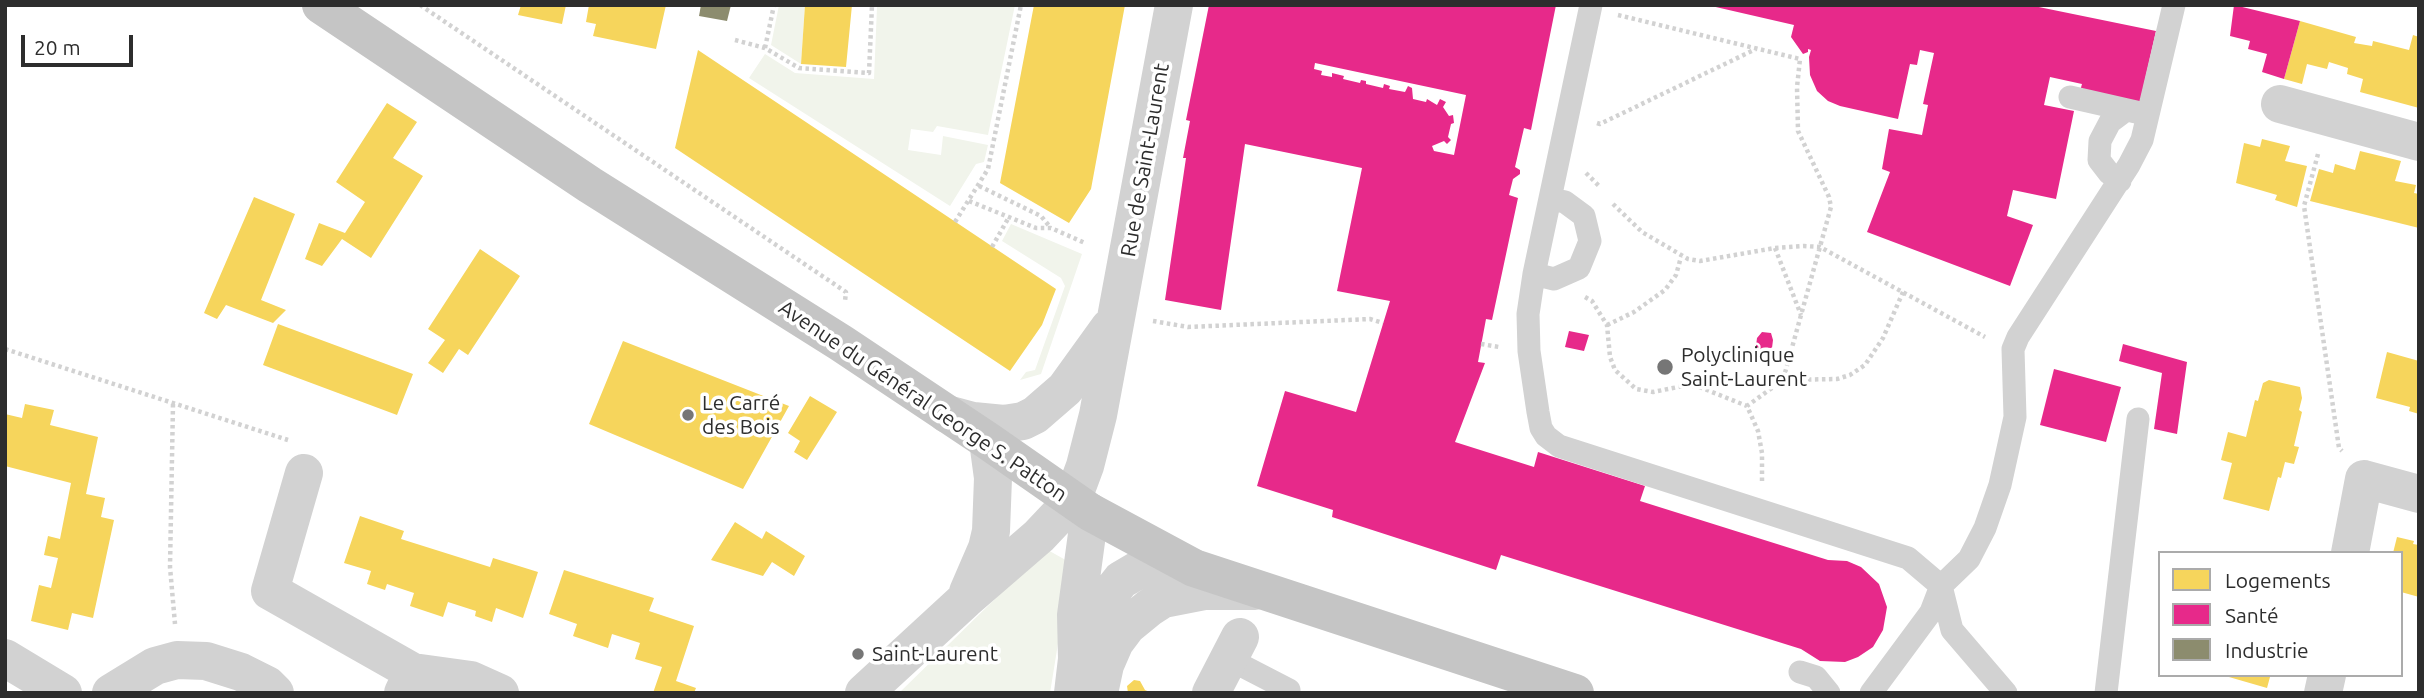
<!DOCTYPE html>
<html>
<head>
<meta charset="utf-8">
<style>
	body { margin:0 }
	#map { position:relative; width:2424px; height:698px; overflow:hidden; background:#fff; font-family:Ubuntu,sans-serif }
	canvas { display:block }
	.frame { position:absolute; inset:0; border:7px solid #2d2d2d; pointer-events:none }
	.legend { position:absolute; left:2158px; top:551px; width:245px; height:126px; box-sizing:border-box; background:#fff; border:2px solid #ababab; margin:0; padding:9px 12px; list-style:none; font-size:21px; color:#2d2d2d }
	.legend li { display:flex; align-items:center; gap:14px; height:35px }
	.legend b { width:35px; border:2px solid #ababab }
	.scale { position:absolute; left:21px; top:35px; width:112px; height:32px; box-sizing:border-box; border:4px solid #2d2d2d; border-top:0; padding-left:9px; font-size:21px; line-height:24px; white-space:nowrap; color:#2d2d2d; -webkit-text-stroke:5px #fff; paint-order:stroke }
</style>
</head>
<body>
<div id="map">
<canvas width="2424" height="698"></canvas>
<div class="frame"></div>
<ul class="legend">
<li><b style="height:19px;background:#f6d55c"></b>Logements</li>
<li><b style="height:19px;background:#e7298a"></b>Santé</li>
<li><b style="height:19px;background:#8c8c6e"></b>Industrie</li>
</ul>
<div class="scale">20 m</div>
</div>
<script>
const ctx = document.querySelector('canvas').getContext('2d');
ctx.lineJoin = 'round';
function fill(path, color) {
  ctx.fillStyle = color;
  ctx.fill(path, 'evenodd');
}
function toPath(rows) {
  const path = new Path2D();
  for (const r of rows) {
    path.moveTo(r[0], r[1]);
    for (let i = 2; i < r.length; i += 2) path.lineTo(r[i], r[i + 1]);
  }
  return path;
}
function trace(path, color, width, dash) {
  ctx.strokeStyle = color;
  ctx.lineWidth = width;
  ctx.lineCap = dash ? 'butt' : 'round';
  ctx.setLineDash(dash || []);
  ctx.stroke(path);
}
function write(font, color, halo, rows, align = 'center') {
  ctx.font = font + ' Ubuntu,sans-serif';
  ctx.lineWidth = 7;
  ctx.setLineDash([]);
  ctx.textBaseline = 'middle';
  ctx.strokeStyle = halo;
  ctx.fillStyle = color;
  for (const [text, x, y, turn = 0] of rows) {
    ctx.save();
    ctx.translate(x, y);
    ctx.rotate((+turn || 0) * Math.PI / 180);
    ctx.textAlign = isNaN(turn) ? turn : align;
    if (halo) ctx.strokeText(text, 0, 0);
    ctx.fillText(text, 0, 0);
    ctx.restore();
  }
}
const green = toPath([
	[779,5,805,5,801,64,771,45],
	[880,5,1015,5,988,135,937,126,933,132,911,129,908,150,941,155,943,136,988,145,984,162,976,164,950,206,749,78,765,54,795,73,874,79,877,7],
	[1011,224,1082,254,1041,374,1020,380,1026,372,1035,370,1065,286,1061,278,1002,241],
	[1046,549,1071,563,1050,693,899,693]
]);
const homes = toPath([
	[521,5,566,5,562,24,518,15],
	[589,5,666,5,656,49,593,36,596,24,586,22],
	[805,5,852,5,846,67,801,64],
	[1034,5,1125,5,1091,189,1069,223,1000,183],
	[2300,21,2356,37,2354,43,2372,46,2373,41,2409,50,2413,35,2419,37,2419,108,2360,92,2363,79,2347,74,2348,68,2329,62,2327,69,2307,64,2302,84,2284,79],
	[698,50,1056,289,1042,325,1010,371,675,148],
	[387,103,417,122,393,158,423,176,371,258,342,239,322,266,305,259,319,223,345,233,365,202,336,182],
	[2262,139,2290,146,2285,161,2307,166,2297,207,2275,200,2277,195,2236,183,2244,143,2260,147],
	[2360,151,2401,161,2395,181,2416,185,2414,193,2419,194,2419,228,2310,201,2319,169,2333,173,2335,164,2355,170],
	[254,197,295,214,261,300,286,310,273,323,226,305,217,319,204,313],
	[480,249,520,276,468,355,459,349,443,373,428,363,445,340,428,329],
	[278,324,413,374,397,415,263,365],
	[623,341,789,406,743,489,589,424],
	[2387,352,2419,361,2419,414,2409,411,2410,407,2376,398],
	[2269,380,2300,387,2302,398,2299,410,2302,412,2294,446,2299,447,2294,464,2285,462,2281,478,2278,477,2269,511,2223,499,2232,463,2221,460,2228,432,2246,437,2255,400,2258,401,2263,383],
	[810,396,837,412,807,460,794,452,800,441,788,433],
	[25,404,54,410,50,425,98,437,86,494,105,498,101,517,114,520,93,618,72,613,68,630,31,621,39,585,51,588,58,558,44,555,48,536,60,539,71,483,5,466,5,414,22,418],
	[360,516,404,531,401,539,490,567,493,558,538,572,523,618,496,608,492,622,475,616,476,611,448,602,443,617,410,606,414,593,387,584,385,590,367,584,371,571,344,563],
	[735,522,762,539,766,531,805,556,794,576,772,562,763,576,711,560],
	[2397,537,2414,541,2413,544,2419,545,2419,597,2401,592,2401,553,2393,553],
	[564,570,654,598,649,611,694,626,676,681,696,688,694,693,653,693,662,667,635,659,640,643,612,634,608,648,573,636,577,624,549,614],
	[2222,675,2270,675,2270,677,2267,688],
	[1134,680,1140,681,1145,690,1152,693,1128,693,1127,686]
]);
const health = toPath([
	[1209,5,1556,5,1531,130,1524,128,1515,167,1520,170,1520,174,1513,179,1509,195,1518,198,1492,320,1486,319,1478,362,1485,363,1455,442,1534,467,1538,452,1645,486,1640,501,1828,560,1847,561,1861,567,1879,584,1887,607,1883,630,1873,647,1858,657,1845,662,1820,661,1801,649,1501,555,1496,570,1332,517,1333,510,1257,486,1285,391,1356,412,1390,301,1337,291,1362,168,1245,144,1221,310,1165,300,1186,158,1183,158,1190,121,1186,120],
	[1315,63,1466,95,1454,155,1434,151,1432,146,1444,141,1447,144,1451,140,1448,137,1451,124,1454,123,1453,115,1449,116,1443,107,1446,102,1440,99,1437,105,1427,99,1426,102,1413,99,1412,88,1408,86,1405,92,1389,89,1390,86,1384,84,1383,88,1366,84,1366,81,1361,80,1360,83,1343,79,1344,76,1332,73,1332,77,1321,75,1322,71,1314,69],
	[1707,5,2029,5,2156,31,2140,102,2080,91,2082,84,2050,77,2044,105,2074,111,2056,199,2013,190,2007,216,2033,225,2010,286,1867,232,1890,172,1882,169,1889,129,1922,135,1928,105,1923,104,1934,53,1920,50,1917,65,1910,64,1898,119,1840,106,1828,101,1817,91,1810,75,1809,57,1811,50,1808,49,1808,52,1803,54,1791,37,1794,25],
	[2234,5,2300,21,2284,79,2262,72,2267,54,2248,49,2250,41,2230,36],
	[1569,331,1589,335,1584,351,1565,347],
	[1762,332,1771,333,1773,340,1771,356,1767,363,1758,362,1755,354,1757,338],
	[2123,344,2187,362,2177,434,2154,429,2162,373,2119,361],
	[2054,369,2121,387,2106,442,2040,425]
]);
const industry = toPath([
	[701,5,731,5,727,21,699,16]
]);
const path = toPath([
	[420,5,846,292,845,301],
	[1618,15,1800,59,1797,87,1798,131,1829,197,1831,207,1783,380],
	[735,40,765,48,799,68,869,73,872,5],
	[765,48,774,5],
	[1597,123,1600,124,1756,49],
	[2318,154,2304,206,2339,448,2342,451],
	[1586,173,1599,186],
	[979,186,1041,216,1050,227],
	[969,201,1036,228,1051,228,1085,243],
	[1613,204,1642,232,1688,259,1700,261,1775,248,1804,246,1820,247,1985,337],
	[955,222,988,169,1021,5],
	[992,247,1009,217],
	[1775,248,1801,315],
	[1585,297,1592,301,1607,325,1610,357,1615,370,1636,389,1653,392,1688,385,1702,388,1747,406],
	[1153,321,1188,327,1370,319,1383,323],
	[1607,325,1634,312,1665,290,1676,275,1681,257],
	[1481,344,1499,347],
	[5,349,288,440],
	[173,404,170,567,175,624],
	[1762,481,1762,453,1758,431,1747,406,1783,380,1837,379,1850,375,1865,365,1883,338,1903,292]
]);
const service = toPath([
	[1591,5,1534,274,1528,314,1529,351,1538,412,1541,428,1546,436,1559,446,1908,558,1941,586,1952,630,2006,693],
	[2070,97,2136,112],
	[2120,181,2109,173,2099,160,2100,141,2110,122,2126,110],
	[1534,274,1554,279,1579,268,1590,241,1584,216,1565,202,1551,199],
	[1229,659,1289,690,1287,693],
	[1800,672,1816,677,1829,693],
	[1871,693,1931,612,1941,586,1969,559,1985,528,2000,485,2015,417,2013,349,2018,337,2129,165,2142,140,2174,5],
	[2106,693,2138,419]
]);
const minor = toPath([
	[2280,104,2419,142],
	[304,473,270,591,413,672,403,693],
	[2350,553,2364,479,2419,494],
	[968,592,987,548,991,531,993,478,988,441],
	[1082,647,1102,604,1121,580,1138,570,1194,568],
	[5,658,63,693],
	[413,672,471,680,500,693],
	[111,693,155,666,177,660,206,661,241,672,267,685,275,693],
	[864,693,965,600,1039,536,1072,501],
	[1073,693,1077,659,1076,615,1090,512],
	[1099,693,1105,665,1115,642,1127,626,1149,608,1163,599,1204,591,1255,591],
	[1211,693,1240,637],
	[2323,693,2327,675]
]);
const tertiary = toPath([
	[947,414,973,421,1004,424,1023,421,1035,415,1065,389,1109,328],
	[1072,501,1085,466,1098,415,1174,5]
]);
const primary = toPath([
	[321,5,590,185,841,343,988,441,1090,512,1194,568,1575,693]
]);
const markers = [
	[1665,367,9,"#767676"],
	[688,415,7,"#767676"],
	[858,654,7,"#767676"]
];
const streetNames = [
	["Rue de Saint-Laurent",1145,160,-80],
	["Avenue du Général George S. Patton",923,401,34]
];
const poiNames = [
	["Polyclinique",1681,355],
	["Saint-Laurent",1681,379],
	["Le Carré",702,403],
	["des Bois",702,427],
	["Saint-Laurent",872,654]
];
fill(green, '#f1f4eb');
fill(homes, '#f6d55c');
fill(health, '#e7298a');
fill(industry, '#8c8c6e');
trace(path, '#d2d2d2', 4.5, [3.5, 3.5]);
trace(service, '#d2d2d2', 23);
trace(minor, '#d2d2d2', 38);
trace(tertiary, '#d2d2d2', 38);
trace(primary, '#c5c5c5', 38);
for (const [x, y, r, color] of markers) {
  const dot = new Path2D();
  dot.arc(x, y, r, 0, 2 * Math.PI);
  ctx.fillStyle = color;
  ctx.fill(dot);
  trace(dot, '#fff', 2.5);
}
write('21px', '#2d2d2d', '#fff', streetNames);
write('21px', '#2d2d2d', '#fff', poiNames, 'left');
</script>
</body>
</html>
